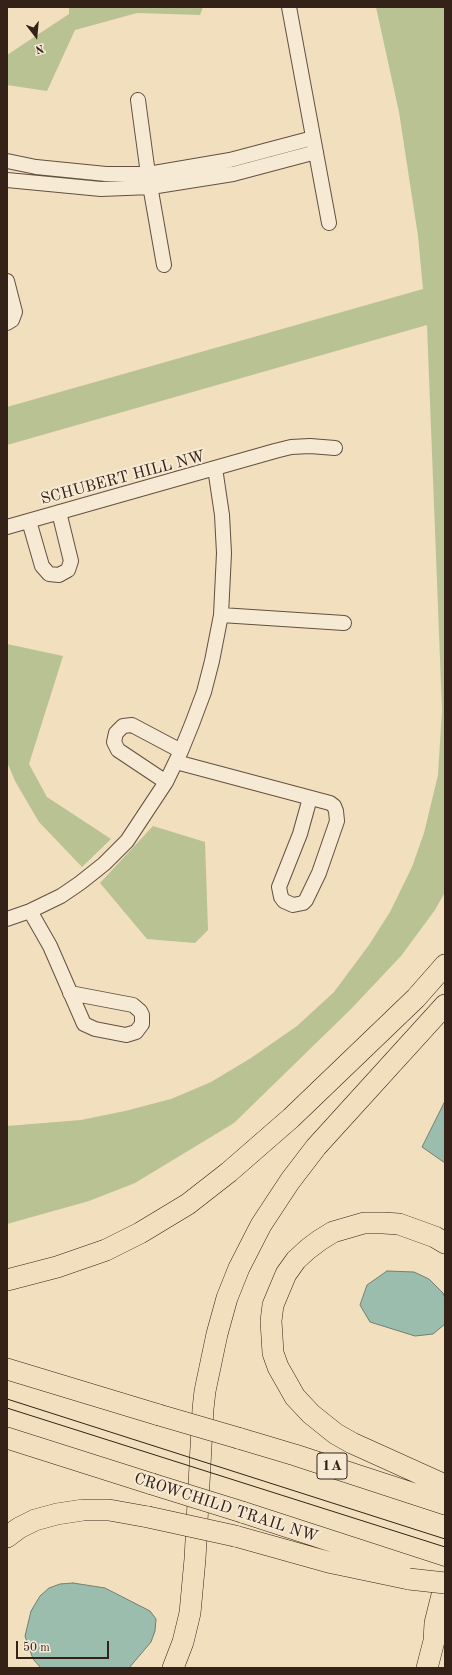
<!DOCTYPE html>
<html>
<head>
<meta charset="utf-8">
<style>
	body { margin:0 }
	#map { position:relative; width:452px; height:1675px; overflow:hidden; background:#f1dfbe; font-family:"Old Standard TT",serif }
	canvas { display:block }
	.frame { position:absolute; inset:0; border:8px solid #342118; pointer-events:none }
	.north { position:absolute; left:16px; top:16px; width:40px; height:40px; -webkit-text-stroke:3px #f6ead5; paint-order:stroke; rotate:164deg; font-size:11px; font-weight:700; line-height:16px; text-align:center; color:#342118 }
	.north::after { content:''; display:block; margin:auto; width:14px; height:18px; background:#342118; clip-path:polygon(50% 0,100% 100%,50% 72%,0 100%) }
	.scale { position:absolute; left:16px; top:1641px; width:93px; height:18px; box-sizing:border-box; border:2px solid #342118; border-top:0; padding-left:5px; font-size:12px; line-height:14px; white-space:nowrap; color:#342118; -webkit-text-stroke:3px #f6ead5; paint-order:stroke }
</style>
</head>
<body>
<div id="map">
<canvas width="452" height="1675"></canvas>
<div class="frame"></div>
<div class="north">N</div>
<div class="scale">50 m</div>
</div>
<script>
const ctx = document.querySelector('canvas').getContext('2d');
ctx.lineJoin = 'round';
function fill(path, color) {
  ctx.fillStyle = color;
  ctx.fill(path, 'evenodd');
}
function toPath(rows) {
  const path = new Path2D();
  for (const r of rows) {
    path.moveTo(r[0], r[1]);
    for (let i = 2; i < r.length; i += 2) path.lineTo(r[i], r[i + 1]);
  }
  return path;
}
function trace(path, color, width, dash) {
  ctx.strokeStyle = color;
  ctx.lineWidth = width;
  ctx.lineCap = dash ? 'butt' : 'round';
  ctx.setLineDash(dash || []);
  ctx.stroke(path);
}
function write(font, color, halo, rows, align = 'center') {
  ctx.font = font + ' "Old Standard TT",serif';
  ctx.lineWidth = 4;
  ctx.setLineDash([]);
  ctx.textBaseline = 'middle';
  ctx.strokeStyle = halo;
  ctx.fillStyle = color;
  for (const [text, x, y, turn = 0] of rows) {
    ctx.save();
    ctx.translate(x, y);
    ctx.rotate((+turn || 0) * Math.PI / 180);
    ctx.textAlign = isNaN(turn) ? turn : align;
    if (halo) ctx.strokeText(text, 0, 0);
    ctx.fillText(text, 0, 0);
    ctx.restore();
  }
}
const green = toPath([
	[69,7,203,7,200,15,137,13,75,30,47,91,7,85,7,55,69,14],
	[376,7,445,7,445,892,435,910,401,956,351,1009,234,1123,135,1183,89,1201,7,1224,7,1126,81,1120,125,1111,171,1099,211,1082,251,1058,297,1026,334,992,369,945,390,912,412,867,424,833,438,775,442,710,427,325,7,445,7,407,423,289,418,236,399,112],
	[7,644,63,656,29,764,47,797,111,839,82,867,39,822,15,781,7,762],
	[153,826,205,842,208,930,195,943,147,939,100,883]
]);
const water = toPath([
	[445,1101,445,1163,422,1147,445,1101],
	[387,1271,414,1272,429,1279,443,1293,445,1298,445,1324,433,1334,415,1336,370,1322,360,1305,367,1285,387,1271],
	[73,1583,105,1588,150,1611,156,1619,155,1631,151,1642,129,1668,41,1668,33,1659,25,1636,31,1611,40,1596,49,1588,60,1584,73,1583]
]);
const minor = toPath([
	[289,7,329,223],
	[138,100,148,174,164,265],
	[7,161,36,167,106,174,148,174,230,160,313,138],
	[7,180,101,189,151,187,233,174,316,152],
	[7,281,15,312,12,320,7,323],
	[215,468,275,451,291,447,310,446,335,448],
	[29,521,42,566,49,574,59,575,68,570,71,561,59,512],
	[7,527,215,468,222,515,224,553,221,615,212,661,204,692,192,724,181,751,166,782,127,841,104,864,80,883,61,896,30,911,7,919],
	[221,615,344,623],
	[176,762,330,803,334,806,336,811,337,821,319,873,306,900,303,903,293,905,284,901,281,897,279,887,300,834,310,798],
	[166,782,118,750,114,742,116,733,123,726,132,725,181,751],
	[30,911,50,946,84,1024,95,1029,126,1035,136,1032,142,1024,142,1015,140,1011,133,1005,70,993]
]);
const highway = toPath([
	[445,1243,435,1237,399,1224,383,1223,364,1223,333,1232,320,1240,308,1249,296,1260,286,1274,273,1305,271,1321,273,1353,278,1367,295,1397,311,1414,336,1434,352,1443,445,1485],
	[7,1280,57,1267,106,1250,140,1233,188,1204,229,1172,291,1118,416,998,445,965],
	[7,1369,159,1415],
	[7,1438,152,1484],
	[238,1438,295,1455,445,1504],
	[242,1512,445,1578],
	[235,1536,328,1562,409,1579],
	[7,1537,19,1528,35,1520,57,1514,83,1510,109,1510,148,1517],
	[434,1641,435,1623,445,1583],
	[173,1668,183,1642,190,1613,195,1559,203,1409,205,1391,217,1334,227,1298,239,1268,261,1225,290,1181,316,1147,445,1005],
	[427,1668,434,1641,439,1629]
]);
const tram = toPath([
	[7,1399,445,1539],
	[7,1408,445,1547]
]);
const highwayBridge = toPath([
	[159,1415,238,1438],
	[152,1484,242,1512],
	[148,1517,235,1536],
	[409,1579,445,1583]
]);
const shields = [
	[332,1466,30]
];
const shieldNames = [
	["1A",332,1466]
];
const streetNames = [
	["SCHUBERT HILL NW",123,478,-15],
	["CROWCHILD TRAIL NW",226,1508,18]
];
fill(green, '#b8c293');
fill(water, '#9bbdad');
trace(water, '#727f71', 1);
trace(minor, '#635042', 16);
trace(highway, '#342118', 22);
trace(minor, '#f6ead5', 14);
trace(highway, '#f1dfbe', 21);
trace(tram, '#342118', 1);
trace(highwayBridge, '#342118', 22, []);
trace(highwayBridge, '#f1dfbe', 21);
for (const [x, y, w] of shields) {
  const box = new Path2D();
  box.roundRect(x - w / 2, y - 13, w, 26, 3);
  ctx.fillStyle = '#f6ead5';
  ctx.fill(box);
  trace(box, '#342118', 1);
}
write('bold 15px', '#342118', null, shieldNames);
write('16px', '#342118', '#f6ead5', streetNames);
</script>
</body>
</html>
